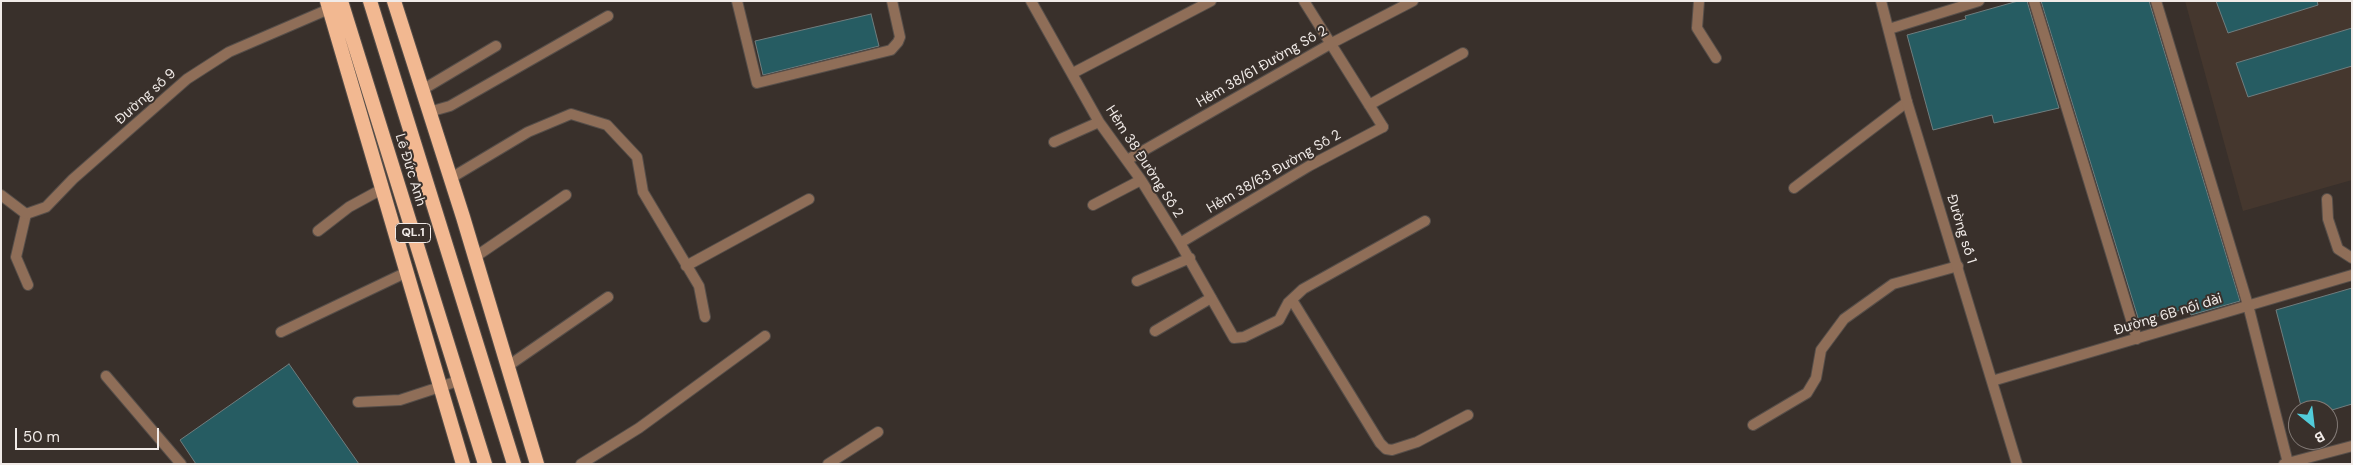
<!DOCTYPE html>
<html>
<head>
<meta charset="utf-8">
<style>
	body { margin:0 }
	#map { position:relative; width:2353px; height:465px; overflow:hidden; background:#39302b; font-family:"DM Sans",sans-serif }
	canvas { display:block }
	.frame { position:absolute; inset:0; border:2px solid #f1ebe8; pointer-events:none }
	.north { position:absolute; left:2288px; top:400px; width:50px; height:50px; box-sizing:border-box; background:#39302b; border:1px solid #837b77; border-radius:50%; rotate:151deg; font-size:14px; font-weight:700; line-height:20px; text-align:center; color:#f1ebe8 }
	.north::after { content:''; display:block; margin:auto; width:18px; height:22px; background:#52cbd9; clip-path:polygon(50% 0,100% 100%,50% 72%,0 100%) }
	.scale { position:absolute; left:15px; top:428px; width:144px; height:22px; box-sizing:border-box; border:2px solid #f1ebe8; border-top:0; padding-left:6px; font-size:15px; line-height:18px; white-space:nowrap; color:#f1ebe8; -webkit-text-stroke:4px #39302b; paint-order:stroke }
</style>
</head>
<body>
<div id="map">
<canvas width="2353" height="465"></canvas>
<div class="frame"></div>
<div class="north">B</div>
<div class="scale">50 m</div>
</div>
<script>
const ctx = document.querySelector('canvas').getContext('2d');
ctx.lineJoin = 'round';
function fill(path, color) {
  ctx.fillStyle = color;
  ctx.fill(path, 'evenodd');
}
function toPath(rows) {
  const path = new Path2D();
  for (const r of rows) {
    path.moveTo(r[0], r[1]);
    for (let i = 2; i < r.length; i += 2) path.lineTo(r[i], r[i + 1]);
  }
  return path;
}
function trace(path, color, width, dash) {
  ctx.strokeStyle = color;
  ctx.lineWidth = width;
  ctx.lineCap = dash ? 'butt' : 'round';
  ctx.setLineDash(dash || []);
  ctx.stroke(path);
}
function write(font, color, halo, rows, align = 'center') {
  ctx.font = font + ' "DM Sans",sans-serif';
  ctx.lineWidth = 4;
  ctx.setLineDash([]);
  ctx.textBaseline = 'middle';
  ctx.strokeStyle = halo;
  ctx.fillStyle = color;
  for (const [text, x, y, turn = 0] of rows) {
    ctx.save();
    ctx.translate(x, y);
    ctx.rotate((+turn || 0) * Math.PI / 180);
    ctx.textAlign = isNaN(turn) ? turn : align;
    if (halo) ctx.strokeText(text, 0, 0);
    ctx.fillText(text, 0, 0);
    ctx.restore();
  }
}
const built = toPath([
	[2185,1,2352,1,2352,180,2243,211]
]);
const building = toPath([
	[2018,1,2027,1,2059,108,1994,123,1992,115,1933,130,1907,35,1966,19,1965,16,2018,1],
	[2041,1,2149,1,2240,301,2191,315,2189,308,2139,321,2041,1],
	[2216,1,2317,1,2318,5,2228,33,2216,1],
	[871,14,879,46,763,75,755,41,871,14],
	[2352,28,2352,66,2248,97,2236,63,2352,28],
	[2352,288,2352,404,2332,410,2302,410,2276,310,2352,288],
	[289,364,359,464,196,464,180,440,289,364]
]);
const service = toPath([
	[737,1,757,83,891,50,898,42,900,37,892,1],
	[1304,1,1383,127],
	[1699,1,1697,28,1716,58],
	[422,90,496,46],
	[1369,105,1463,53],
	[429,112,450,106,608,16],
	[451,178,528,132,571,114,607,125,637,157,643,192,699,286,705,317],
	[1794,188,1907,102],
	[26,214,16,257,28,285],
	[318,231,349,207,382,189],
	[475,257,566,195],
	[686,266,809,199],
	[1155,331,1211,298],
	[281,332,407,272],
	[508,366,608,297],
	[106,376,181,464],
	[358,402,400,400,458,381],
	[1753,425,1807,393,1816,378,1821,350,1844,319,1893,284,1958,266],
	[581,464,639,428,765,336],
	[828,464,878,432]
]);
const minor = toPath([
	[1031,1,1099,122,1141,180,1180,243,1234,338,1244,337,1279,320,1288,303,1303,289,1425,221],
	[1881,1,1907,102,2017,464],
	[2034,1,2137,339],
	[2156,1,2248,305,2288,463],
	[1889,29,1979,1],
	[1073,73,1211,1],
	[1054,142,1099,122],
	[1127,160,1332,43,1413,1],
	[1,195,26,214,46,207,73,179,187,79,229,52,329,9],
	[2327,199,2328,219,2338,249,2352,258],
	[1093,205,1141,180],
	[1180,243,1309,166,1383,127],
	[1137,281,1190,258],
	[1292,300,1380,443,1386,449,1392,450,1417,442,1468,415],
	[1992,381,2352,275],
	[2284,464,2352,446]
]);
const trunk = toPath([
	[327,1,463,464],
	[341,1,485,464],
	[370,1,514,464],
	[394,1,463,217,537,464]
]);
const shields = [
	[413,233,35]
];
const shieldNames = [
	["QL.1",413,233]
];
const streetNames = [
	["Hẻm 38/61 Đường Số 2",1262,67,-30],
	["Đường số 9",146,97,-42],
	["Hẻm 38 Đường Số 2",1144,162,57],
	["Lê Đức Anh",410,170,73],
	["Hẻm 38/63 Đường Số 2",1274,172,-30],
	["Đường số 1",1961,229,73],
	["Đường 6B nối dài",2168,315,-17]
];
fill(built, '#45372e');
fill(building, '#265c62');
trace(building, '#707d7e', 1);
trace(service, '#564e49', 12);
trace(minor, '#564e49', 12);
trace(trunk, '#564e49', 16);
trace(service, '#8f6e58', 10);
trace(minor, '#8f6e58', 10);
trace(trunk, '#f2b891', 14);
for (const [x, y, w] of shields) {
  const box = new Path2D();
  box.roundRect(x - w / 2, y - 9.5, w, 19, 4);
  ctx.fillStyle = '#39302b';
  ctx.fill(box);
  trace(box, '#f1ebe8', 1);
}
write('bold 12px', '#f1ebe8', null, shieldNames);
write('14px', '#f1ebe8', '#39302b', streetNames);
</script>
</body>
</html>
